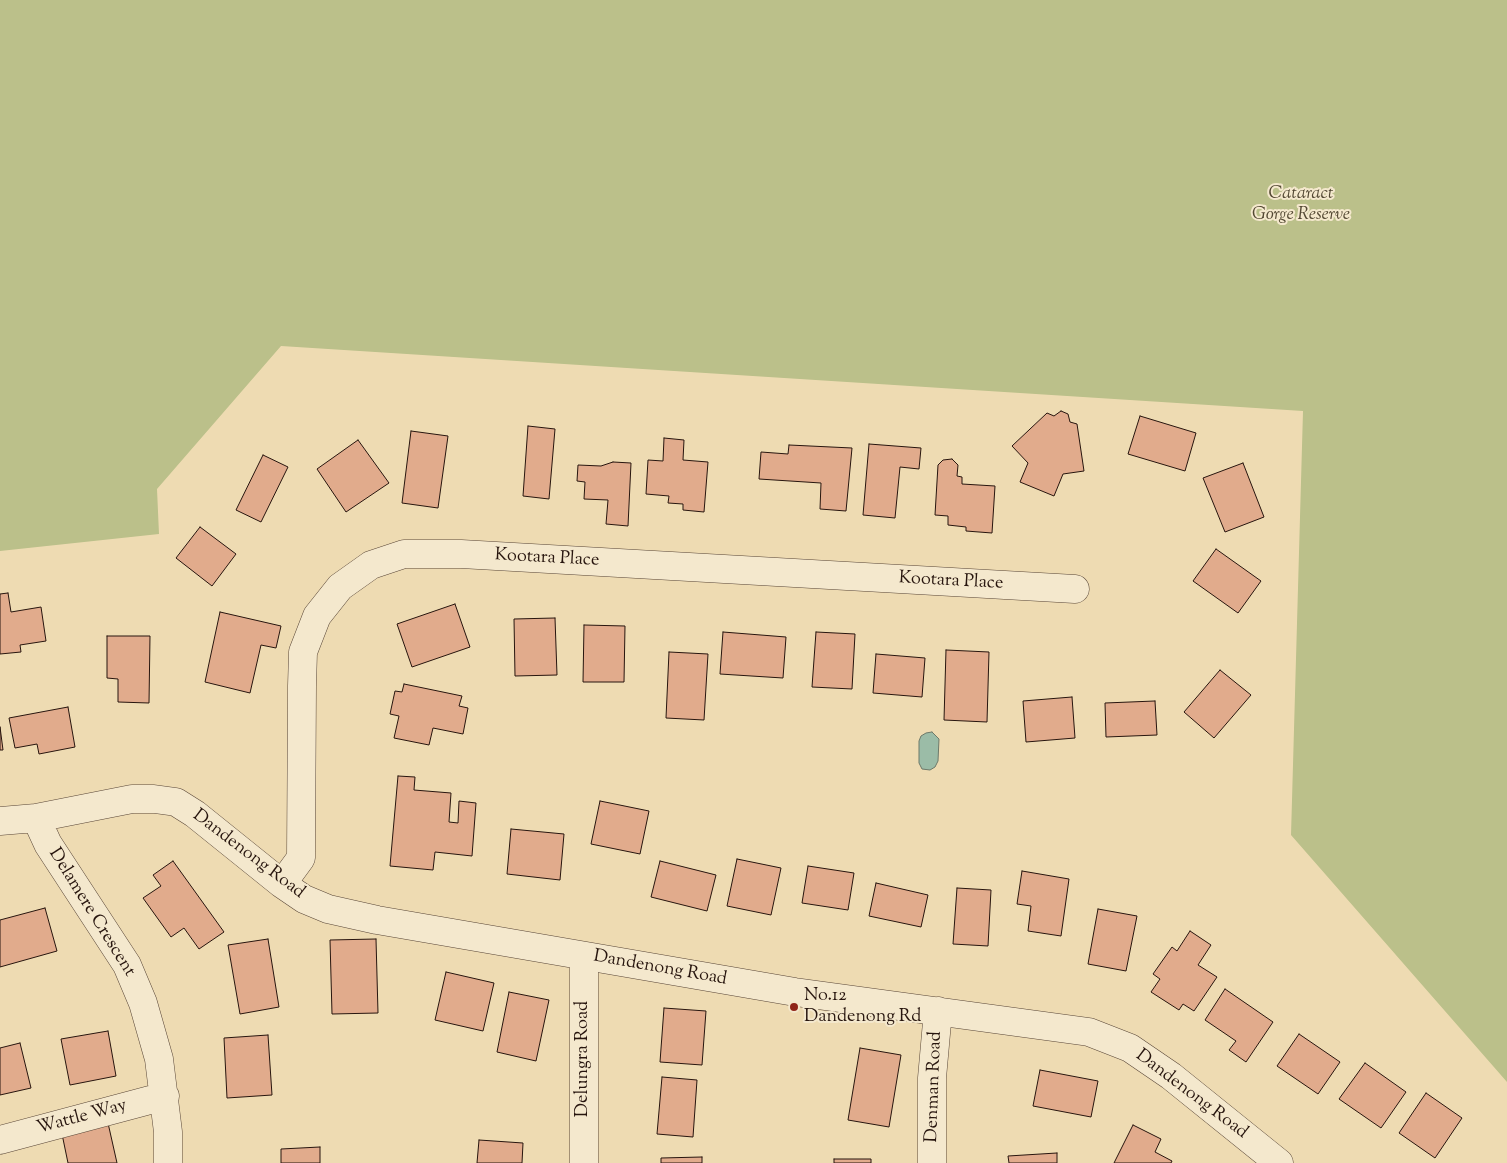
<!DOCTYPE html>
<html>
<head>
<meta charset="utf-8">
<style>
	body { margin:0 }
	canvas { display:block; background:#eedbb2 }
</style>
</head>
<body>
<canvas width="1507" height="1163"></canvas>
<script>
const ctx = document.querySelector('canvas').getContext('2d');
ctx.lineJoin = 'round';
function fill(path, color) {
  ctx.fillStyle = color;
  ctx.fill(path, 'evenodd');
}
function toPath(rows) {
  const path = new Path2D();
  for (const r of rows) {
    path.moveTo(r[0], r[1]);
    for (let i = 2; i < r.length; i += 2) path.lineTo(r[i], r[i + 1]);
  }
  return path;
}
function trace(path, color, width, dash) {
  ctx.strokeStyle = color;
  ctx.lineWidth = width;
  ctx.lineCap = dash ? 'butt' : 'round';
  ctx.setLineDash(dash || []);
  ctx.stroke(path);
}
function write(font, color, halo, rows, align = 'center') {
  ctx.font = font + ' "Sorts Mill Goudy",serif';
  ctx.lineWidth = 4;
  ctx.setLineDash([]);
  ctx.textBaseline = 'middle';
  ctx.strokeStyle = halo;
  ctx.fillStyle = color;
  for (const [text, x, y, turn = 0] of rows) {
    ctx.save();
    ctx.translate(x, y);
    ctx.rotate((+turn || 0) * Math.PI / 180);
    ctx.textAlign = isNaN(turn) ? turn : align;
    if (halo) ctx.strokeText(text, 0, 0);
    ctx.fillText(text, 0, 0);
    ctx.restore();
  }
}
const green = toPath([
	[0,0,1507,0,1507,1082,1291,835,1303,411,281,346,157,489,159,534,0,551]
]);
const water = toPath([
	[932,732,939,739,938,761,935,767,930,770,922,769,919,763,919,741,921,736,926,733,932,732]
]);
const building = toPath([
	[1061,411,1068,414,1070,422,1077,424,1084,471,1063,474,1054,496,1020,482,1028,463,1012,446,1047,413,1054,416,1061,411],
	[1140,416,1196,433,1185,471,1128,454,1140,416],
	[528,426,555,429,549,499,523,496,528,426],
	[411,431,448,436,438,508,402,503,411,431],
	[664,438,684,440,683,460,708,462,704,512,683,510,683,504,668,503,669,496,646,494,648,460,663,461,664,438],
	[358,440,389,483,346,512,317,469,358,440],
	[869,444,921,448,919,469,900,467,895,518,863,515,869,444],
	[789,445,852,448,846,511,820,509,821,483,759,479,761,452,788,454,789,445],
	[263,455,288,467,261,522,236,510,263,455],
	[952,459,958,465,957,476,962,477,962,484,995,486,992,533,966,531,966,527,948,525,948,516,935,515,938,465,943,460,952,459],
	[613,462,631,463,628,526,606,524,608,500,584,499,585,482,577,481,578,465,601,466,613,462],
	[1243,463,1264,517,1225,532,1203,478,1243,463],
	[200,527,236,554,212,586,176,558,200,527],
	[1216,549,1261,581,1238,613,1193,581,1216,549],
	[8,593,11,612,41,607,46,641,20,645,21,652,0,654,0,594,8,593],
	[455,604,470,647,412,667,397,624,455,604],
	[220,612,281,626,276,648,261,645,250,693,205,682,220,612],
	[555,618,557,675,515,676,514,619,555,618],
	[584,625,625,626,624,682,583,682,584,625],
	[723,632,786,637,783,678,720,674,723,632],
	[816,632,855,634,852,689,812,687,816,632],
	[107,636,150,636,149,703,118,702,118,679,107,678,107,636],
	[946,650,989,652,987,722,944,720,946,650],
	[669,652,708,654,704,720,666,718,669,652],
	[876,654,925,658,922,697,873,693,876,654],
	[1220,670,1251,695,1214,738,1184,712,1220,670],
	[404,684,462,696,459,706,468,708,463,734,433,728,429,745,394,738,399,716,390,714,395,691,402,692,404,684],
	[1072,697,1075,738,1026,742,1023,701,1072,697],
	[1155,701,1157,735,1106,737,1105,703,1155,701],
	[68,707,75,747,39,754,37,744,15,748,9,718,68,707],
	[0,727,3,750,0,750,0,727],
	[398,776,415,777,414,790,451,793,449,822,458,823,459,801,476,803,472,856,435,852,433,870,390,866,398,776],
	[600,801,649,811,640,854,591,844,600,801],
	[511,829,564,834,560,880,507,874,511,829],
	[737,859,781,868,771,915,727,906,737,859],
	[173,861,224,932,199,949,184,928,171,937,143,898,161,886,153,875,173,861],
	[660,861,716,875,707,911,651,897,660,861],
	[808,866,854,873,848,910,802,903,808,866],
	[1022,871,1069,879,1061,936,1028,931,1031,906,1017,904,1022,871],
	[876,883,928,895,921,927,869,916,876,883],
	[957,888,991,890,988,946,953,944,957,888],
	[45,908,57,951,0,967,0,920,45,908],
	[1098,909,1137,916,1126,971,1088,964,1098,909],
	[1190,931,1211,945,1198,965,1217,977,1194,1011,1183,1004,1179,1010,1151,992,1160,979,1153,974,1172,947,1177,951,1190,931],
	[268,939,279,1007,240,1014,228,945,268,939],
	[376,939,378,1013,332,1014,330,940,376,939],
	[446,972,494,983,483,1031,435,1020,446,972],
	[1225,989,1273,1022,1246,1062,1229,1050,1236,1041,1205,1020,1225,989],
	[509,992,549,1000,536,1061,497,1052,509,992],
	[664,1008,706,1011,702,1065,660,1062,664,1008],
	[108,1031,116,1076,70,1085,61,1039,108,1031],
	[1299,1034,1340,1062,1318,1094,1277,1066,1299,1034],
	[268,1035,272,1095,227,1098,224,1038,268,1035],
	[20,1043,31,1088,0,1095,0,1048,20,1043],
	[860,1048,901,1055,889,1127,848,1120,860,1048],
	[1365,1063,1406,1092,1381,1128,1339,1099,1365,1063],
	[1040,1070,1098,1081,1091,1117,1033,1106,1040,1070],
	[662,1077,697,1080,693,1137,657,1134,662,1077],
	[1426,1093,1462,1118,1435,1158,1399,1133,1426,1093],
	[108,1123,117,1163,68,1163,62,1134,108,1123],
	[1133,1125,1161,1139,1155,1152,1172,1161,1171,1163,1114,1163,1133,1125],
	[479,1140,523,1143,522,1163,477,1163,479,1140],
	[320,1147,320,1163,281,1163,281,1149,320,1147],
	[1057,1153,1057,1163,1009,1163,1008,1156,1057,1153],
	[702,1157,702,1163,661,1163,661,1158,702,1157],
	[834,1159,871,1159,871,1163,834,1163,834,1159]
]);
const street = toPath([
	[36,818,132,799,154,799,176,802,195,814,282,884,304,899,328,909,377,920,795,992,1089,1032,1130,1048,1171,1076,1279,1163],
	[0,821,36,818,48,844,127,965,143,1003,159,1059,168,1132,168,1163],
	[282,884,301,858,302,686,303,652,317,616,340,587,371,565,404,554,461,554,1075,589],
	[0,1140,165,1096],
	[584,1163,584,956],
	[932,1163,932,1078,938,1011]
]);
const markers = [
	[794,1007,5,"#8f2418"]
];
const parkNames = [
	["Cataract",1301,195],
	["Gorge Reserve",1301,216]
];
const streetNames = [
	["Kootara Place",547,559,3],
	["Kootara Place",951,582,3],
	["Dandenong Road",248,855,37],
	["Delamere Crescent",91,913,58],
	["Dandenong Road",660,969,10],
	["Delungra Road",584,1059,-90],
	["Denman Road",935,1087,-88],
	["Dandenong Road",1191,1095,37],
	["Wattle Way",82,1118,-15]
];
const poiNames = [
	["No.12",804,997],
	["Dandenong Rd",804,1018]
];
fill(green, '#bbc08a');
fill(water, '#9bbca7');
trace(water, '#6d796a', 1);
fill(building, '#e1ab8c');
trace(building, '#27150e', 1);
trace(street, '#594637', 29);
trace(street, '#f4e8cd', 28);
for (const [x, y, r, color] of markers) {
  const dot = new Path2D();
  dot.arc(x, y, r, 0, 2 * Math.PI);
  ctx.fillStyle = color;
  ctx.fill(dot);
  trace(dot, '#f4e8cd', 2);
}
write('italic 18px', '#534833', '#f4e8cd', parkNames);
write('18px', '#27150e', '#f4e8cd', streetNames);
write('18px', '#27150e', '#f4e8cd', poiNames, 'left');
</script>
</body>
</html>
